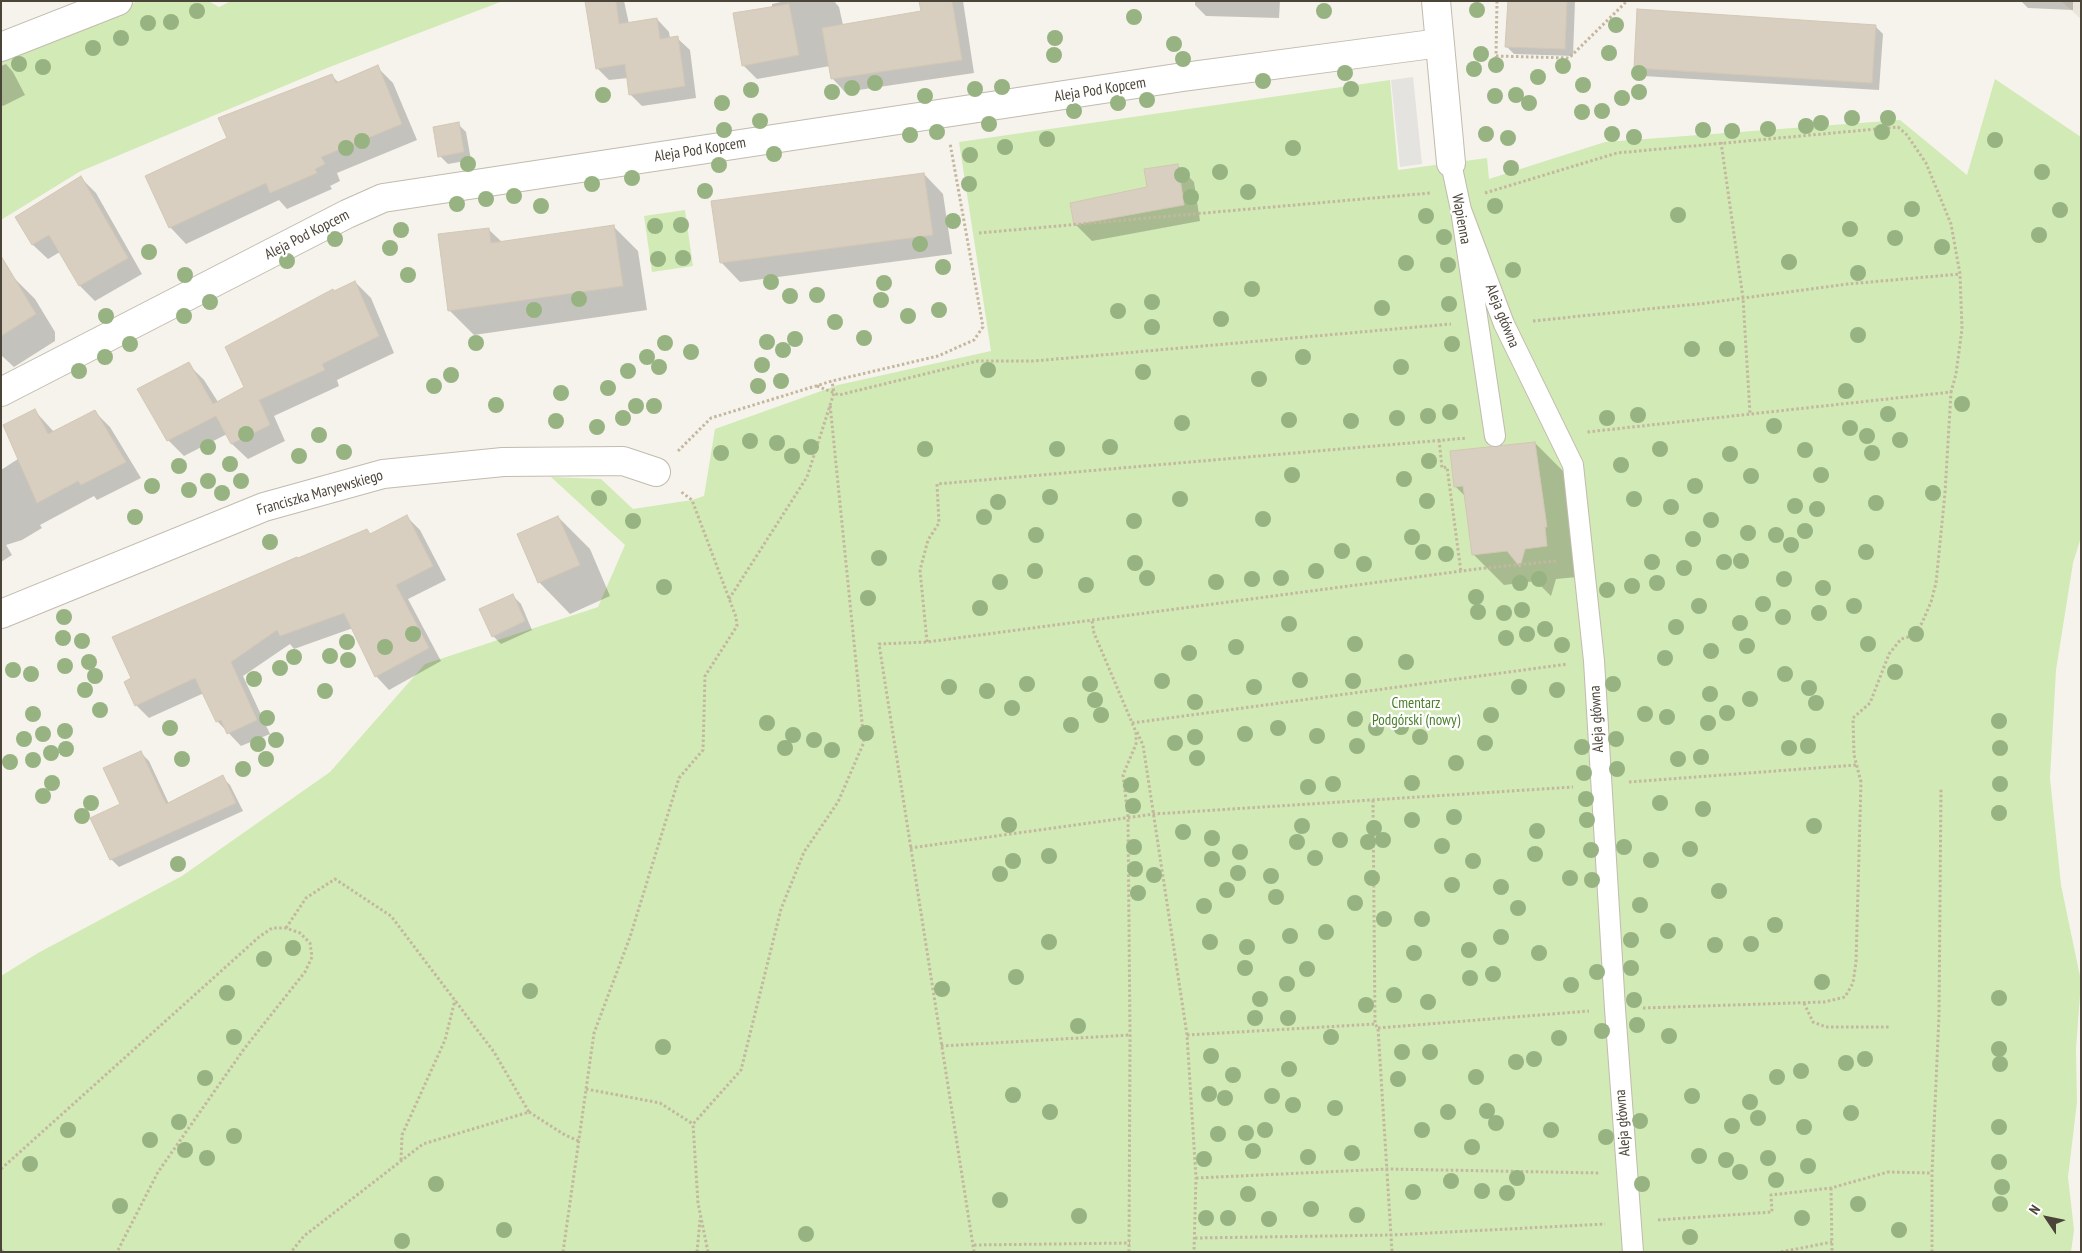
<!DOCTYPE html>
<html>
<head>
<meta charset="utf-8">
<style>
	body { margin:0 }
	#map { position:relative; width:2082px; height:1253px; overflow:hidden; background:#f6f3ec; font-family:"PT Sans Narrow",sans-serif }
	canvas { display:block }
	.frame { position:absolute; inset:0; border:2px solid #4b4439; pointer-events:none }
	.north { position:absolute; left:2022px; top:1193px; width:50px; height:50px; -webkit-text-stroke:4px #fff; paint-order:stroke; rotate:304deg; font-size:14px; font-weight:700; line-height:20px; text-align:center; color:#4b4439 }
	.north::after { content:''; display:block; margin:auto; width:18px; height:22px; background:#4b4439; clip-path:polygon(50% 0,100% 100%,50% 72%,0 100%) }
</style>
</head>
<body>
<div id="map">
<canvas width="2082" height="1253"></canvas>
<div class="frame"></div>
<div class="north">N</div>
</div>
<script>
const ctx = document.querySelector('canvas').getContext('2d');
ctx.lineJoin = 'round';
function fill(path, color) {
  ctx.fillStyle = color;
  ctx.fill(path, 'evenodd');
}
function toPath(rows) {
  const path = new Path2D();
  for (const r of rows) {
    path.moveTo(r[0], r[1]);
    for (let i = 2; i < r.length; i += 2) path.lineTo(r[i], r[i + 1]);
  }
  return path;
}
function trace(path, color, width, dash) {
  ctx.strokeStyle = color;
  ctx.lineWidth = width;
  ctx.lineCap = dash ? 'butt' : 'round';
  ctx.setLineDash(dash || []);
  ctx.stroke(path);
}
function write(font, color, halo, rows, align = 'center') {
  ctx.font = font + ' "PT Sans Narrow",sans-serif';
  ctx.lineWidth = 4.5;
  ctx.setLineDash([]);
  ctx.textBaseline = 'middle';
  ctx.strokeStyle = halo;
  ctx.fillStyle = color;
  for (const [text, x, y, turn = 0] of rows) {
    ctx.save();
    ctx.translate(x, y);
    ctx.rotate((+turn || 0) * Math.PI / 180);
    ctx.textAlign = isNaN(turn) ? turn : align;
    if (halo) ctx.strokeText(text, 0, 0);
    ctx.fillText(text, 0, 0);
    ctx.restore();
  }
}
const residential = toPath([
	[2061,1,2081,1,2081,19]
]);
const green = toPath([
	[138,1,208,1,219,7,231,1,503,1,327,68,79,172,1,220,1,59],
	[1995,79,2081,137,2081,537,2073,563,2056,670,2050,778,2061,885,2081,981,2076,1049,2077,1102,2068,1177,2074,1230,2071,1252,1,1252,1,976,38,953,182,876,330,772,425,664,598,607,625,545,551,477,601,479,633,509,692,500,704,496,715,429,838,385,991,351,959,142,1390,80,1398,170,1487,158,1489,179,1605,142,1900,120,1967,175],
	[685,210,693,266,652,272,644,216]
]);
const parking = toPath([
	[1413,77,1422,164,1400,167,1391,80]
]);
const shadow = toPath([
	[587,1,624,1,629,24,657,19,669,32,670,38,677,38,690,50,696,98,642,106,630,94,628,78,609,80,597,68],
	[785,1,834,1,839,7,843,25,922,12,921,1,963,1,974,73,845,92,832,78,830,66,757,79,743,65,772,8,772,4],
	[1195,1,1280,1,1279,18,1206,16,1195,5],
	[1508,1,1575,1,1573,56,1514,54,1506,46],
	[2021,1,2073,1,2073,10,2028,8],
	[1875,26,1883,34,1879,90,1643,76,1635,68],
	[6,64,13,72,25,95,3,106,1,104,1,66],
	[377,67,393,83,417,140,337,173,340,181,330,186,332,189,287,209,279,200,186,244,170,227,229,139,331,75,339,83],
	[458,124,466,132,471,160,448,164,440,156],
	[1177,165,1194,182,1200,221,1092,241,1075,224,1148,188],
	[924,174,943,194,952,254,740,282,721,262],
	[81,178,96,193,142,274,95,301,80,286,60,252,48,259,33,245,17,218],
	[614,227,638,251,647,310,474,335,449,310,488,229,502,242],
	[11,275,35,299,55,332,55,341,14,367,1,355,1,281],
	[355,282,371,298,394,353,337,380,339,386,274,416,285,441,248,459,232,444,227,434,184,456,168,440,188,364,204,380,218,402,246,387,335,292],
	[35,411,54,432,95,412,110,427,141,478,97,500,94,496,40,525,42,528,22,540,6,545,12,555,1,562,1,470,21,457],
	[1535,443,1566,474,1577,577,1556,579,1551,596,1536,581,1504,585,1473,554,1466,497,1455,486],
	[407,517,420,530,446,580,408,599,441,661,389,690,376,676,353,628,294,649,290,644,243,676,270,734,241,746,217,721,204,693,149,718,136,705,298,559,371,535],
	[558,517,590,549,610,596,570,614,539,582],
	[513,596,521,604,532,630,501,644,493,636],
	[141,753,149,761,169,804,222,777,230,785,243,811,119,867,111,859,91,818,122,804]
]);
const building = toPath([
	[585,1,616,1,619,24,657,18,660,39,678,36,685,86,629,95,625,64,596,69,585,1],
	[919,1,952,1,962,60,831,79,822,28,921,11,919,1],
	[1508,1,1567,1,1565,49,1505,47,1508,1],
	[789,4,799,55,742,66,733,13,789,4],
	[1637,9,1876,25,1872,83,1634,68,1637,9],
	[378,65,402,124,321,157,325,164,315,169,317,173,270,193,266,183,169,228,145,176,227,138,218,118,332,74,336,83,378,65],
	[459,122,464,152,438,157,433,127,459,122],
	[1178,164,1184,205,1074,225,1070,203,1147,187,1144,169,1178,164],
	[924,173,933,235,720,263,711,201,924,173],
	[81,176,128,258,79,286,49,235,32,245,15,217,81,176],
	[614,225,623,286,448,311,438,234,489,228,491,243,614,225],
	[1,256,36,314,1,336,1,256],
	[355,281,379,336,322,364,325,370,259,400,270,425,231,444,216,416,167,441,137,389,189,362,213,404,244,387,225,347,333,289,334,291,355,281],
	[35,409,48,434,95,410,126,462,81,485,78,481,37,503,3,425,35,409],
	[1535,442,1547,527,1545,527,1547,546,1525,549,1520,567,1507,551,1472,555,1463,486,1454,487,1450,451,1535,442],
	[407,515,433,566,396,585,429,648,375,677,344,613,280,636,277,630,231,662,257,720,227,734,221,720,216,722,195,678,135,706,124,682,131,678,112,637,297,557,298,558,367,529,370,534,407,515],
	[558,516,580,565,538,583,517,534,558,516],
	[513,594,525,621,492,637,479,609,513,594],
	[141,751,166,804,223,775,236,803,110,860,90,818,120,804,103,768,141,751]
]);
const path = toPath([
	[1497,1,1496,56,1569,58,1627,1],
	[1721,142,1743,298,1750,414],
	[1485,193,1617,153,1898,127,1907,135,1926,163,1951,224,1960,274,1962,329,1956,374,1951,392,1587,432],
	[979,233,1430,193],
	[1533,321,1706,303,1848,284,1960,274],
	[817,386,839,395,978,361,1034,361,1451,324],
	[1439,440,1442,468,1447,467,1461,572],
	[678,451,711,418,832,381,938,356,974,340,983,327,950,143],
	[729,599,807,477,834,393,832,381],
	[1092,621,1094,633,1136,732,1136,744,1123,775,1128,817,1130,1035,1129,1252],
	[927,642,920,570,928,540,939,523,937,484,1467,438],
	[1132,723,1568,664],
	[1137,732,1143,745,1187,1035,1196,1178,1194,1252],
	[1629,782,1856,765],
	[1373,800,1375,1024,1378,1028,1392,1252],
	[910,848,1154,814,1573,787],
	[286,928,306,898,335,879,391,916,494,1052,529,1112,423,1144,304,1236,291,1252],
	[1804,1003,1813,1022,1826,1027,1890,1027],
	[1643,1008,1824,1002,1845,997,1853,983,1856,962,1861,782,1854,755,1853,718,1870,703,1889,654,1901,639,1912,636,1922,623,1931,602,1936,583,1945,493,1951,392],
	[1378,1028,1589,1011],
	[1187,1035,1375,1024],
	[941,1046,1130,1035],
	[586,1089,660,1103,693,1124],
	[529,1112,565,1135,579,1141],
	[401,1160,402,1135,445,1040,455,1000],
	[1,1169,259,937,272,928,286,928,300,933,310,943,312,957,305,972,244,1049,158,1172,117,1252],
	[1196,1178,1388,1169,1600,1173],
	[1831,1188,1832,1252],
	[1658,1220,1772,1212,1771,1195,1831,1188,1888,1172,1932,1173],
	[1195,1238,1391,1235,1605,1224],
	[974,1245,1130,1243],
	[1,1250,4,1252],
	[563,1252,594,1033,630,937,679,778,703,750,705,676,737,626,736,617,692,500,680,491],
	[697,1252,700,1220],
	[708,1252,698,1203,693,1124,741,1070,781,909,804,852,838,802,864,742,830,404],
	[974,1252,879,644,927,642,1477,569,1556,561],
	[1781,1252,1832,1242],
	[1932,1252,1932,1173,1939,1015,1941,789]
]);
const pedestrian = toPath([
	[1451,163,1461,210,1495,436],
	[1461,210,1504,324,1573,465,1594,661,1615,1009,1633,1252]
]);
const minor = toPath([
	[1436,1,1451,163],
	[1,47,118,1],
	[1,392,347,214,383,198,1183,77,1440,43],
	[1,614,264,507,383,474,503,462,623,461,656,472]
]);
const trees = [
	[1477,10],
	[197,11],
	[1324,11],
	[1134,17],
	[171,22],
	[148,23],
	[1616,25],
	[121,38],
	[1055,38],
	[1174,44],
	[93,48],
	[1609,53],
	[1481,54],
	[1054,55],
	[1183,59],
	[19,64],
	[1496,65],
	[1563,66],
	[43,67],
	[1474,69],
	[1345,73],
	[1639,73],
	[1538,77],
	[1263,81],
	[875,83],
	[1583,85],
	[1002,87],
	[852,88],
	[975,89],
	[1351,89],
	[751,90],
	[832,92],
	[1639,92],
	[603,95],
	[1516,95],
	[925,96],
	[1495,96],
	[1622,98],
	[1147,100],
	[722,103],
	[1118,103],
	[1529,103],
	[1074,111],
	[1602,111],
	[1582,112],
	[1852,118],
	[1888,118],
	[760,121],
	[1821,123],
	[989,124],
	[1806,126],
	[1768,129],
	[724,130],
	[1703,130],
	[1732,131],
	[937,132],
	[1882,132],
	[1486,134],
	[1612,134],
	[910,135],
	[1634,137],
	[1508,138],
	[1047,139],
	[1995,140],
	[362,141],
	[1005,147],
	[346,148],
	[1293,148],
	[774,154],
	[970,155],
	[468,164],
	[719,165],
	[1511,168],
	[1220,172],
	[2042,172],
	[1182,175],
	[632,178],
	[592,184],
	[969,184],
	[705,191],
	[1248,192],
	[514,196],
	[1191,197],
	[486,199],
	[457,204],
	[541,206],
	[1495,206],
	[1912,209],
	[2060,210],
	[1678,215],
	[1426,216],
	[953,221],
	[681,225],
	[655,226],
	[1850,229],
	[401,230],
	[2039,235],
	[1444,237],
	[1895,238],
	[335,239],
	[920,244],
	[1942,247],
	[390,248],
	[149,252],
	[683,258],
	[658,259],
	[287,261],
	[1789,262],
	[1406,263],
	[1448,265],
	[943,267],
	[1513,270],
	[1858,273],
	[185,275],
	[408,275],
	[771,282],
	[884,283],
	[1252,289],
	[817,295],
	[790,296],
	[579,299],
	[881,300],
	[210,302],
	[1152,302],
	[1449,304],
	[1382,308],
	[534,310],
	[939,310],
	[1118,311],
	[106,316],
	[184,316],
	[908,316],
	[1221,319],
	[835,322],
	[1152,327],
	[1858,335],
	[864,338],
	[795,339],
	[767,342],
	[476,343],
	[665,343],
	[130,344],
	[1452,344],
	[1692,349],
	[1727,349],
	[783,350],
	[691,352],
	[105,357],
	[647,357],
	[1303,357],
	[762,365],
	[659,367],
	[1401,367],
	[988,370],
	[79,371],
	[628,371],
	[1143,372],
	[451,375],
	[1259,379],
	[781,381],
	[434,386],
	[758,386],
	[608,388],
	[1846,391],
	[561,393],
	[1962,404],
	[496,405],
	[636,406],
	[654,406],
	[1450,412],
	[1888,414],
	[1638,415],
	[1428,416],
	[623,418],
	[1397,418],
	[1607,418],
	[1289,420],
	[556,421],
	[1351,421],
	[1182,423],
	[1774,426],
	[597,427],
	[1850,428],
	[246,434],
	[319,435],
	[1867,436],
	[1900,440],
	[750,441],
	[777,443],
	[208,447],
	[811,447],
	[1110,447],
	[925,449],
	[1057,449],
	[1660,449],
	[1805,450],
	[344,452],
	[721,453],
	[1872,453],
	[1730,454],
	[299,456],
	[792,456],
	[1429,461],
	[230,464],
	[1621,465],
	[179,466],
	[1292,475],
	[1821,475],
	[1751,476],
	[1404,479],
	[208,481],
	[241,481],
	[152,486],
	[1695,486],
	[189,490],
	[222,493],
	[1933,493],
	[1050,497],
	[599,498],
	[1180,499],
	[1634,499],
	[1427,501],
	[998,502],
	[1876,503],
	[1795,506],
	[1671,507],
	[1817,509],
	[135,517],
	[984,517],
	[1263,519],
	[1711,520],
	[633,521],
	[1134,521],
	[1805,531],
	[1748,533],
	[1036,535],
	[1776,535],
	[1412,537],
	[1693,539],
	[270,542],
	[1791,545],
	[1342,551],
	[1423,552],
	[1866,552],
	[1446,554],
	[879,558],
	[1741,561],
	[1652,562],
	[1724,562],
	[1135,563],
	[1364,564],
	[1684,568],
	[1035,571],
	[1316,571],
	[1147,578],
	[1281,578],
	[1252,579],
	[1539,579],
	[1784,579],
	[1000,582],
	[1216,582],
	[1520,583],
	[1657,583],
	[1086,585],
	[1632,586],
	[664,587],
	[1823,588],
	[1607,590],
	[1476,597],
	[868,598],
	[1763,604],
	[1699,606],
	[1854,606],
	[980,608],
	[1522,610],
	[1478,612],
	[1504,613],
	[1819,613],
	[64,617],
	[1783,617],
	[1740,623],
	[1289,624],
	[1676,627],
	[1545,629],
	[413,634],
	[1527,634],
	[1916,634],
	[63,638],
	[1506,638],
	[82,641],
	[347,642],
	[1355,644],
	[1868,644],
	[1562,645],
	[1747,646],
	[385,647],
	[1236,647],
	[1711,651],
	[1189,653],
	[330,656],
	[294,657],
	[1665,658],
	[348,660],
	[89,662],
	[1406,662],
	[65,666],
	[280,668],
	[13,670],
	[1895,672],
	[31,674],
	[1785,674],
	[95,676],
	[254,679],
	[1300,680],
	[1162,681],
	[1353,681],
	[1027,684],
	[1090,684],
	[1613,684],
	[949,687],
	[1254,687],
	[1519,687],
	[1809,688],
	[85,690],
	[1557,690],
	[325,691],
	[987,691],
	[1710,694],
	[1750,699],
	[1095,700],
	[1195,702],
	[1816,703],
	[1012,708],
	[100,710],
	[1727,713],
	[33,714],
	[1645,714],
	[1101,715],
	[1491,715],
	[1667,717],
	[267,718],
	[1355,719],
	[1999,721],
	[767,723],
	[1708,723],
	[1071,725],
	[1401,727],
	[170,728],
	[1278,728],
	[1376,728],
	[65,731],
	[866,733],
	[43,734],
	[1245,734],
	[793,735],
	[1317,736],
	[1195,737],
	[1420,737],
	[24,739],
	[1616,739],
	[276,740],
	[814,740],
	[1175,743],
	[1485,743],
	[258,744],
	[1357,746],
	[1808,746],
	[1582,747],
	[785,748],
	[1789,748],
	[2000,748],
	[66,749],
	[832,750],
	[51,753],
	[1701,757],
	[1197,758],
	[182,759],
	[266,759],
	[1678,759],
	[33,760],
	[10,762],
	[1456,763],
	[243,769],
	[1617,769],
	[1584,773],
	[52,783],
	[1412,783],
	[1333,784],
	[2000,784],
	[1131,785],
	[1308,787],
	[43,796],
	[1586,799],
	[91,803],
	[1660,803],
	[1133,806],
	[1703,809],
	[1999,813],
	[82,816],
	[1454,817],
	[1412,820],
	[1587,820],
	[1009,825],
	[1302,826],
	[1814,826],
	[1374,828],
	[1537,831],
	[1183,832],
	[1212,838],
	[1340,840],
	[1383,840],
	[1297,842],
	[1368,842],
	[1442,846],
	[1134,847],
	[1624,847],
	[1690,849],
	[1591,850],
	[1240,852],
	[1535,854],
	[1049,856],
	[1315,858],
	[1212,859],
	[1651,860],
	[1013,861],
	[1473,861],
	[178,864],
	[1135,869],
	[1238,873],
	[1000,874],
	[1154,875],
	[1271,876],
	[1372,878],
	[1570,878],
	[1592,880],
	[1452,885],
	[1501,887],
	[1227,890],
	[1719,891],
	[1138,893],
	[1276,897],
	[1355,903],
	[1640,905],
	[1204,906],
	[1518,908],
	[1384,919],
	[1422,919],
	[1775,925],
	[1668,931],
	[1326,932],
	[1290,936],
	[1501,937],
	[1631,940],
	[1049,942],
	[1210,942],
	[1751,944],
	[1715,945],
	[1247,947],
	[293,948],
	[1469,950],
	[1414,953],
	[1539,953],
	[264,959],
	[1245,968],
	[1631,968],
	[1307,969],
	[1597,972],
	[1493,974],
	[1016,977],
	[1470,978],
	[1822,982],
	[1287,984],
	[1571,985],
	[942,989],
	[530,991],
	[227,993],
	[1394,995],
	[1999,998],
	[1260,999],
	[1634,1000],
	[1428,1002],
	[1366,1005],
	[1255,1018],
	[1288,1018],
	[1637,1025],
	[1078,1026],
	[1602,1031],
	[1669,1036],
	[234,1037],
	[1331,1037],
	[1559,1038],
	[663,1047],
	[1999,1049],
	[1402,1052],
	[1430,1052],
	[1211,1056],
	[1534,1059],
	[1865,1059],
	[1516,1062],
	[1846,1063],
	[2000,1064],
	[1289,1069],
	[1801,1071],
	[1233,1075],
	[1476,1077],
	[1777,1077],
	[205,1078],
	[1398,1079],
	[1209,1094],
	[1013,1095],
	[1272,1096],
	[1692,1096],
	[1225,1098],
	[1750,1102],
	[1293,1105],
	[1335,1108],
	[1487,1111],
	[1050,1112],
	[1448,1112],
	[1851,1113],
	[1758,1118],
	[1640,1121],
	[179,1122],
	[1496,1123],
	[1732,1126],
	[1804,1127],
	[1999,1127],
	[68,1130],
	[1265,1130],
	[1422,1130],
	[1551,1130],
	[1246,1133],
	[1218,1134],
	[234,1136],
	[1606,1137],
	[150,1140],
	[1472,1147],
	[185,1150],
	[1253,1151],
	[1352,1153],
	[1699,1156],
	[1308,1157],
	[207,1158],
	[1768,1158],
	[1204,1159],
	[1726,1160],
	[1999,1162],
	[30,1164],
	[1808,1166],
	[1740,1172],
	[1517,1178],
	[1776,1180],
	[1451,1181],
	[436,1184],
	[1642,1184],
	[2002,1187],
	[1482,1191],
	[1413,1192],
	[1507,1193],
	[1248,1194],
	[1000,1200],
	[1858,1204],
	[2000,1204],
	[120,1206],
	[1311,1209],
	[1357,1215],
	[1079,1216],
	[1206,1218],
	[1228,1218],
	[1802,1218],
	[1269,1219],
	[504,1230],
	[1899,1230],
	[806,1234],
	[1690,1237],
	[402,1241]
];
const streetNames = [
	["Aleja Pod Kopcem",1100,90,-9],
	["Aleja Pod Kopcem",700,150,-9],
	["Wapienna",1461,219,80],
	["Aleja Pod Kopcem",307,235,-27],
	["Aleja główna",1502,316,68],
	["Franciszka Maryewskiego",320,493,-16],
	["Aleja główna",1597,719,-93],
	["Aleja główna",1623,1123,-94]
];
const parkNames = [
	["Cmentarz",1416,704],
	["Podgórski (nowy)",1416,721]
];
fill(residential, '#eae5da');
fill(green, '#d2eab5');
fill(parking, '#e5e3e0');
fill(shadow, '#0003');
fill(building, '#d8cfc1');
trace(building, '#d3c7b4', 1);
trace(pedestrian, '#c2bbae', 22);
trace(minor, '#c2bbae', 30);
trace(path, '#c4b79f', 3, [2.5, 2.5]);
trace(pedestrian, '#fff', 20);
trace(minor, '#fff', 28);
ctx.fillStyle = '#97b381';
for (const [x, y] of trees) {
  ctx.beginPath();
  ctx.arc(x, y, 8, 0, 2 * Math.PI);
  ctx.fill();
}
write('15px', '#4b4439', '#fff', streetNames);
write('15px', '#4a7f2a', '#fff', parkNames);
</script>
</body>
</html>
